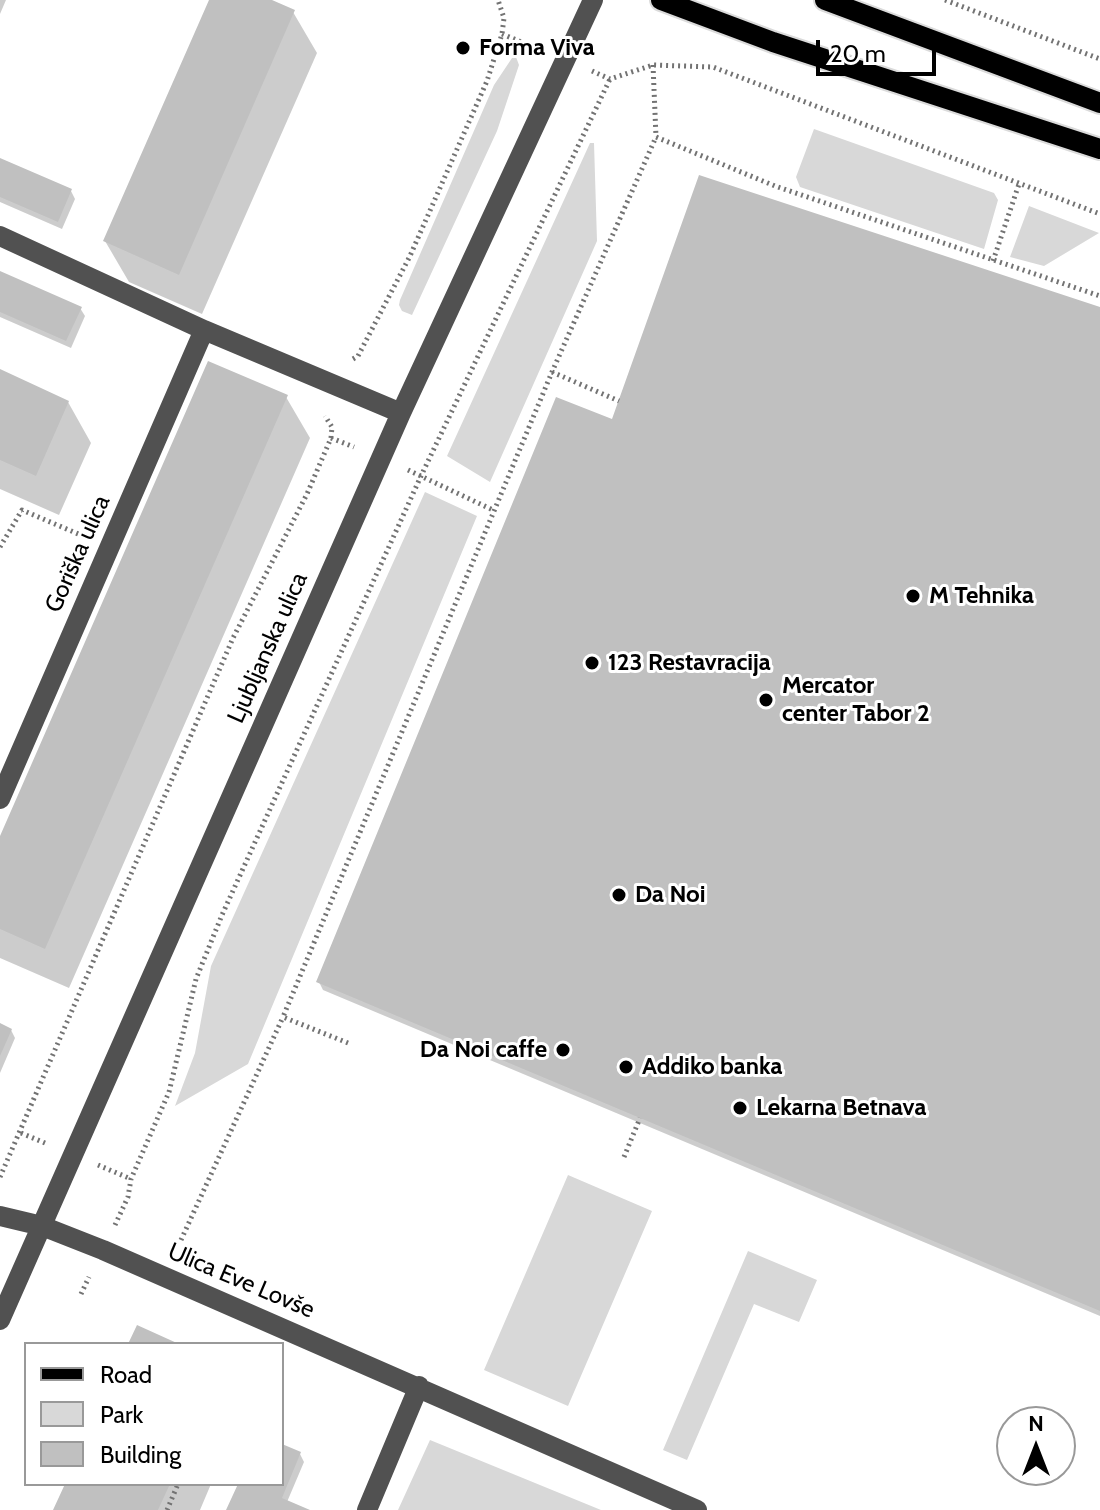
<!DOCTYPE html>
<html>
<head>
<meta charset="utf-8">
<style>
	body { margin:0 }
	#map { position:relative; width:1100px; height:1510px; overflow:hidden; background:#fff; font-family:Cabin,sans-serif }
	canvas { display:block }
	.legend { position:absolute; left:24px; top:1342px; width:260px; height:144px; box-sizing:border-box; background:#fff; border:2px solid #999; margin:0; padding:10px 14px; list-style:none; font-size:24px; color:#000 }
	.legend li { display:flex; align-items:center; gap:16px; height:40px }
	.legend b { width:40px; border:2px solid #999 }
	.north { position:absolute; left:996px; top:1406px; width:80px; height:80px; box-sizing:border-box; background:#fff; border:2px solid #999; border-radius:50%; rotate:0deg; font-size:22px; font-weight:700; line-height:32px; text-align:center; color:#000 }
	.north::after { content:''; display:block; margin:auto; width:28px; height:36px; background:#000; clip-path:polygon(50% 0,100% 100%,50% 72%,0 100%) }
	.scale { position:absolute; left:816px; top:40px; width:120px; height:36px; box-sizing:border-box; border:4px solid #000; border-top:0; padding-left:10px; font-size:24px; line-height:28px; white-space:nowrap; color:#000; -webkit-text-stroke:6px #fff; paint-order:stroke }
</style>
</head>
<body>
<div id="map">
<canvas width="1100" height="1510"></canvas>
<ul class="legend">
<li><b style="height:10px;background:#000"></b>Road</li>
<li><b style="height:22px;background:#d8d8d8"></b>Park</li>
<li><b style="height:22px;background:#c0c0c0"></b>Building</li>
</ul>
<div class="north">N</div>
<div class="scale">20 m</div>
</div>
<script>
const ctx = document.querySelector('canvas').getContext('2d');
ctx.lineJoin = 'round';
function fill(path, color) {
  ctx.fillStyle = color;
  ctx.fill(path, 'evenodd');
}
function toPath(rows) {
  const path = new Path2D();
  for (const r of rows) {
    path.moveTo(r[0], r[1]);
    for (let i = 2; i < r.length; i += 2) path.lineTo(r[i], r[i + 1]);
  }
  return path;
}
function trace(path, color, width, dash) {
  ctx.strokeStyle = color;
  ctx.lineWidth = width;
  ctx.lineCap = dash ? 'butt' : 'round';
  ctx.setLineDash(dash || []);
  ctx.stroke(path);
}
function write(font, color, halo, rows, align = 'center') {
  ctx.font = font + ' Cabin,sans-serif';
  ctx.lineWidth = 6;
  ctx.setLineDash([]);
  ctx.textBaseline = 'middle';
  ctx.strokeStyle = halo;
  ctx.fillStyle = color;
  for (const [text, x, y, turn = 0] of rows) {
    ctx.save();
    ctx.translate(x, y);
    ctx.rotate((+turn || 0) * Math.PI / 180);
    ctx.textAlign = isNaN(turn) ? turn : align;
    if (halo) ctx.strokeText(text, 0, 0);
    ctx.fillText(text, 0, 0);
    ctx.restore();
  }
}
const green = toPath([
	[516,57,519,65,497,131,412,315,402,311,399,305,400,300,494,85,512,58],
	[814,129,994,193,998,200,984,249,800,187,796,177],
	[590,143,594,143,597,241,490,482,447,456],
	[1029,206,1099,233,1044,266,1010,257],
	[425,492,477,516,248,1064,175,1106,195,1053,211,966],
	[568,1175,652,1211,568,1406,484,1370],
	[748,1251,817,1280,799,1322,754,1304,687,1460,663,1450],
	[430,1440,601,1510,398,1510]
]);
const shadow = toPath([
	[0,0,6,0,0,14],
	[212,0,267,0,293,12,317,53,202,314,129,282,105,241],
	[0,160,71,191,75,199,62,229,0,202],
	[0,273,80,308,85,316,71,348,0,317],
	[1100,309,1100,1316,323,990,319,982,613,421],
	[0,372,68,402,91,443,59,515,0,489],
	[286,397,310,438,69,988,0,958,0,841],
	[0,1026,11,1030,15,1038,0,1073],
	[282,1446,300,1454,304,1462,287,1502,305,1510,228,1510,240,1484,282,1484],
	[67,1484,211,1484,200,1510,55,1510]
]);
const building = toPath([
	[209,0,272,0,295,10,179,275,103,241],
	[0,158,72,189,58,222,0,197],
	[699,175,1100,307,1100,1311,316,982,556,397,612,419],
	[0,271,82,307,66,341,0,312],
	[208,361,288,395,45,949,0,929,0,836],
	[0,369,69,401,36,476,0,460],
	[0,1023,12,1029,0,1056],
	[137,1325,179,1344,128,1344],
	[282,1444,301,1452,282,1498,310,1510,226,1510,238,1484,282,1484],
	[65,1484,170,1484,158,1510,53,1510]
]);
const path = toPath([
	[945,0,1100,59],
	[502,34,538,49],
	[653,65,656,137],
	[592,71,610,79,653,65,713,67,1100,214],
	[993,261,1019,184],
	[353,359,358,356,410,256,487,81,502,34,504,18,498,0],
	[552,372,619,401],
	[331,438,354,447],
	[408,470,493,510],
	[0,547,22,510,83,536],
	[348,1043,283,1017,552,372,656,137,775,186,1100,296],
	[21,1133,45,1143],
	[624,1157,640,1118],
	[98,1165,131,1179],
	[0,1177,233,638,307,494,331,438,332,427,325,416],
	[115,1225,128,1197,131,1179,169,1092,196,979,222,915,421,476,610,79],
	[181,1240,283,1017],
	[81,1294,89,1277],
	[167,1510,178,1484]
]);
const minor = toPath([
	[0,236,204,330,0,799],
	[204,330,401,413],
	[0,1216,42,1226,103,1250,697,1510],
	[0,1320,401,413,593,0],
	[367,1510,419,1386]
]);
const major = toPath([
	[661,0,773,42,1100,149],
	[825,0,1100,103]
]);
const markers = [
	[463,48,8,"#000"],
	[913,596,8,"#000"],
	[592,663,8,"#000"],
	[766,700,8,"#000"],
	[619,895,8,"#000"],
	[563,1050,8,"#000"],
	[626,1067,8,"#000"],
	[740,1108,8,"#000"]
];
const poiNames = [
	["Forma Viva",479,48],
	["M Tehnika",929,596],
	["123 Restavracija",608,663],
	["Mercator",782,686],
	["center Tabor 2",782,714],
	["Da Noi",635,895],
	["Da Noi caffe",547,1050,"right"],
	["Addiko banka",642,1067],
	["Lekarna Betnava",756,1108]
];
const streetNames = [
	["Goriška ulica",78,554,-66],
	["Ljubljanska ulica",268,648,-66],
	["Ulica Eve Lovše",241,1281,23]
];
fill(green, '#d8d8d8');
fill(shadow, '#0003');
fill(building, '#c0c0c0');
trace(major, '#dbdbdb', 24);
trace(path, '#737373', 5, [2, 4]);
trace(minor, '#515151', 20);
trace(major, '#000', 20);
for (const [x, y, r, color] of markers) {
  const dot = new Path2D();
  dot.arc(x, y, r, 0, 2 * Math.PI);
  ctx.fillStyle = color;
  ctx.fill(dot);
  trace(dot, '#fff', 3);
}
write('bold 24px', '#000', '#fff', poiNames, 'left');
write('24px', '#000', '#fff', streetNames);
</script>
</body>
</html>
